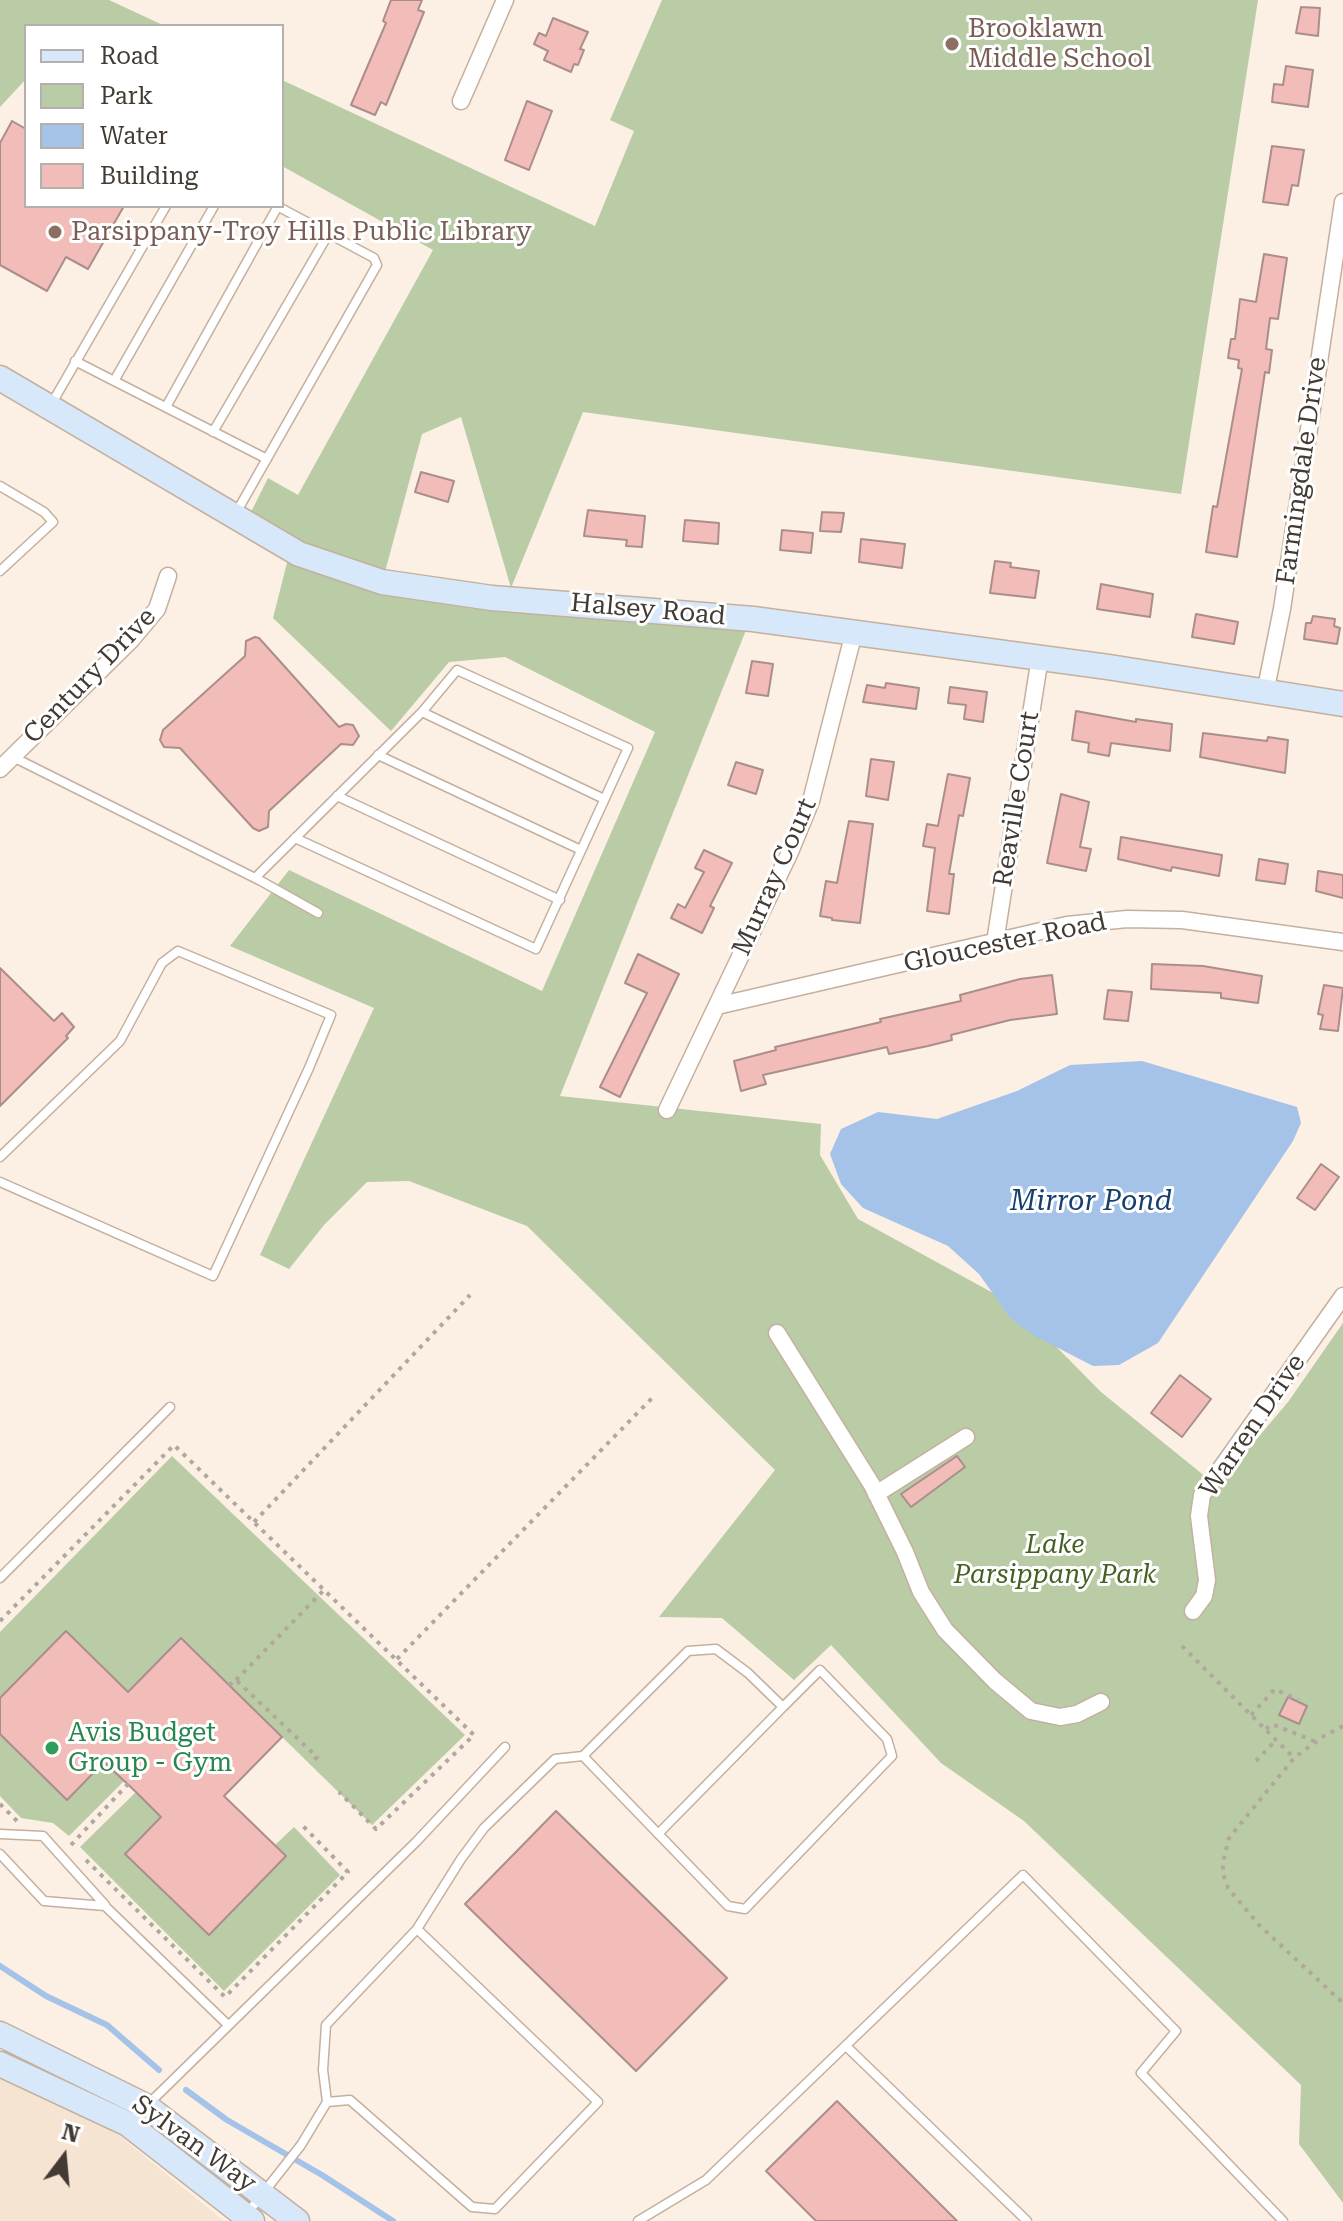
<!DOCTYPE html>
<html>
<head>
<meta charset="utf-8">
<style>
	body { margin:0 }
	#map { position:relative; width:1343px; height:2221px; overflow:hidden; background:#fcefe4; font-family:"Roboto Serif",serif }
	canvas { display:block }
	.legend { position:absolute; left:24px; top:24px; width:260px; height:184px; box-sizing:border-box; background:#fff; border:2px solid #b4b1ad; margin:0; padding:10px 14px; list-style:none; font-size:24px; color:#433b33 }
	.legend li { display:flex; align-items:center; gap:16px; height:40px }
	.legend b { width:40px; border:2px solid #b4b1ad }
	.north { position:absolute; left:24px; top:2117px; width:80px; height:80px; -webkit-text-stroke:6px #fff; paint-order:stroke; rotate:16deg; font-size:22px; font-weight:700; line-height:32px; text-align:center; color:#433b33 }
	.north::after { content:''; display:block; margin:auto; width:28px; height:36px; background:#433b33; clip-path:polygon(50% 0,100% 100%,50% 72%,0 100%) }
</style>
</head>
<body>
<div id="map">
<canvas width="1343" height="2221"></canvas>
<ul class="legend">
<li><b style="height:10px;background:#d7e8fb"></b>Road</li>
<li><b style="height:22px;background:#b9cca6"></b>Park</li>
<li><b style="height:22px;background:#a5c2e8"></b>Water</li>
<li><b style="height:22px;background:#f2bdb9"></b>Building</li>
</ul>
<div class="north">N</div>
</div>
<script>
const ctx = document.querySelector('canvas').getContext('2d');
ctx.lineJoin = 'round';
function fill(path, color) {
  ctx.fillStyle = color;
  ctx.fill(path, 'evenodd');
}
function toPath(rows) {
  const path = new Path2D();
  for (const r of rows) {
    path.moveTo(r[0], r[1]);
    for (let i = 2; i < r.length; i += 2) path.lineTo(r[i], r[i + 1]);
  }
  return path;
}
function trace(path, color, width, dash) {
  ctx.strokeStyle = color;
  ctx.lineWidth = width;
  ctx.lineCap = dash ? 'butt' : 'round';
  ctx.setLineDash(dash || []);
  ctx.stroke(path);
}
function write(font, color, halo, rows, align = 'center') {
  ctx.font = font + ' "Roboto Serif",serif';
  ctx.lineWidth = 6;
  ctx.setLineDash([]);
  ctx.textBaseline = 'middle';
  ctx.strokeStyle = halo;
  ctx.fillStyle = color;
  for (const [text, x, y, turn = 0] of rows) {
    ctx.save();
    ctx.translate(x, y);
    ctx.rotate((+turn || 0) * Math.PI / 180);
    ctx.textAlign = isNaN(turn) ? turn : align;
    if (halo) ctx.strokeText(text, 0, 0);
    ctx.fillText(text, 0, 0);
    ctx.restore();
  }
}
const commercial = toPath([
	[0,2079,116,2133,224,2221,0,2221]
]);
const green = toPath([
	[0,0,109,0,165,26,26,26,26,79,0,107],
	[662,0,1258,0,1181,494,583,412,511,588,461,417,422,434,382,583,750,620,560,1096,821,1124,820,1155,858,1219,1015,1305,1101,1392,1217,1486,1288,1402,1343,1323,1343,2203,1299,2144,1301,2085,1024,1821,941,1763,831,1645,794,1680,722,1618,659,1617,775,1470,527,1226,409,1181,367,1182,324,1225,289,1269,260,1255,374,1008,230,946,289,870,542,991,655,732,505,657,449,662,391,731,273,618,291,547,246,522,268,478,298,495,433,250,282,166,282,80,595,226,634,131,610,120],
	[172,1456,465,1735,372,1825,181,1638,128,1692,65,1632,0,1698,0,1632],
	[0,1734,67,1799,104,1762,124,1781,69,1836,53,1823,21,1818,0,1796],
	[136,1792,161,1817,126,1854,209,1935,286,1856,275,1845,294,1827,340,1875,224,1991,80,1847]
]);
const water = toPath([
	[1142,1061,1297,1107,1301,1123,1293,1141,1158,1343,1119,1365,1093,1366,1035,1336,1011,1319,979,1274,948,1246,863,1208,841,1184,830,1154,841,1129,878,1112,937,1119,1017,1091,1070,1065]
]);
const stream = toPath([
	[0,1966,46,1996,107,2025,159,2070],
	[186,2090,227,2120,322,2175,393,2221]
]);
const building = toPath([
	[391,0,422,0,418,10,424,12,386,105,381,102,375,115,351,105,386,23,383,21,391,0],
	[1301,7,1320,8,1318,36,1296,33,1301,7],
	[553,18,588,32,580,49,584,50,578,65,574,64,571,72,544,60,548,51,534,44,539,33,546,36,553,18],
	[1286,66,1313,70,1308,107,1272,102,1274,84,1283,85,1286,66],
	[527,101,552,111,529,170,505,160,527,101],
	[12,121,26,129,26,206,124,206,88,269,66,257,47,291,0,265,0,143,12,121],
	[1272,146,1304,150,1298,186,1292,185,1288,205,1263,202,1272,146],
	[1264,254,1287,258,1278,319,1270,318,1266,349,1272,350,1269,373,1265,372,1237,557,1206,552,1213,506,1217,507,1242,369,1238,368,1239,360,1228,358,1231,339,1235,339,1240,299,1256,302,1264,254],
	[421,472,454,481,448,502,415,492,421,472],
	[588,510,645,516,642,547,626,546,627,540,584,536,588,510],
	[822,512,844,513,841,532,820,531,822,512],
	[685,520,719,523,718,544,683,541,685,520],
	[782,530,813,533,811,553,780,550,782,530],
	[861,539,905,544,902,568,859,562,861,539],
	[995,561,1011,563,1010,567,1039,571,1035,598,990,593,995,561],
	[1101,584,1153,594,1150,617,1097,609,1101,584],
	[1196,614,1238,622,1234,644,1192,637,1196,614],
	[1313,616,1335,619,1334,626,1340,628,1337,644,1304,639,1306,623,1311,623,1313,616],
	[255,637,259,638,339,727,346,724,353,725,359,736,353,745,341,744,269,811,268,827,259,831,253,828,180,748,164,747,160,740,163,730,245,656,246,641,255,637],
	[752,661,773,664,768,696,746,693,752,661],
	[886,683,919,688,916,709,863,702,867,685,885,688,886,683],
	[950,687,987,692,983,722,964,719,966,705,948,703,950,687],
	[1076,711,1136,722,1136,719,1172,724,1170,751,1111,743,1109,756,1088,752,1089,743,1072,740,1076,711],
	[1203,733,1267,741,1268,737,1288,740,1285,773,1200,757,1203,733],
	[871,759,894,762,888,800,866,796,871,759],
	[736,762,763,770,756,794,728,785,736,762],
	[948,774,970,778,963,816,959,815,949,874,954,874,949,914,927,911,935,848,923,846,927,824,938,826,948,774],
	[1061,794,1089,802,1080,847,1091,849,1086,871,1047,863,1061,794],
	[849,821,873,824,860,923,832,920,832,918,820,916,826,881,837,883,849,821],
	[1121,837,1222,855,1219,876,1172,867,1171,871,1118,859,1121,837],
	[704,850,732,863,710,906,714,908,702,933,671,918,678,904,685,908,704,872,695,868,704,850],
	[1259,859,1288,864,1285,884,1256,880,1259,859],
	[1318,871,1343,875,1343,898,1316,891,1318,871],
	[638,954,679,974,620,1097,600,1087,647,993,625,983,638,954],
	[1152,964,1203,966,1262,976,1258,1003,1221,998,1221,993,1151,989,1152,964],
	[0,968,54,1021,62,1013,74,1027,66,1036,68,1038,0,1106,0,968],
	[1052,975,1057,1014,1010,1020,951,1035,952,1040,928,1046,889,1054,887,1047,763,1075,766,1084,741,1091,734,1061,776,1050,775,1047,881,1022,880,1019,961,1001,960,995,1020,979,1052,975],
	[1324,985,1343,988,1338,1031,1320,1029,1323,1015,1318,1014,1324,985],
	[1108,990,1132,992,1128,1021,1104,1019,1108,990],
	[1321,1164,1339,1177,1315,1210,1297,1198,1321,1164],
	[1180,1375,1211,1399,1182,1437,1151,1413,1180,1375],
	[957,1456,965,1467,911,1507,901,1494,957,1456],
	[66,1631,128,1692,181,1638,282,1737,224,1796,286,1856,209,1935,125,1854,161,1817,136,1792,104,1762,67,1800,0,1734,0,1698,66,1631],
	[1288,1697,1307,1706,1299,1724,1279,1715,1288,1697],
	[556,1811,727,1978,636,2071,465,1904,556,1811],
	[837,2101,957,2221,816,2221,766,2171,837,2101]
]);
const path = toPath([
	[254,1522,470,1295],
	[0,1621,174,1445,474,1735,376,1829,339,1792],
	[1182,1646,1294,1758],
	[397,1659,655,1395],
	[236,1680,324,1590],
	[229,1685,236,1680,317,1757,310,1764],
	[1251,1715,1275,1689,1298,1700],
	[1343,1726,1324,1736,1294,1758,1229,1838,1223,1862,1223,1874,1228,1888,1259,1925,1343,2003],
	[1266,1729,1272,1724,1316,1742],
	[1256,1761,1276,1740],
	[0,1804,18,1822],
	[71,1845,128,1784],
	[86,1860,225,1997,348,1872,303,1826]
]);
const lane = toPath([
	[75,361,267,459],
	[114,381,214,206],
	[52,403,166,206],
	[166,407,278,206],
	[213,432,329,233],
	[0,486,44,512,53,522,0,571],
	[236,513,377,265,374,258,277,206],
	[422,712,604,799],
	[378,755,581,850],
	[13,757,261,881,318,913],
	[337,796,560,900],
	[255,878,422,712,457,670,628,748,536,949,295,838],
	[0,1157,120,1041,162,963,178,951,331,1015,309,1068,213,1276,0,1182],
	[0,1578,170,1407],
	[0,1834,43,1836,105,1905],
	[658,1834,783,1707],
	[0,1854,44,1901,105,1906,228,2025],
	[846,2046,1027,2221],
	[327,2102,350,2100,472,2207,495,2209,598,2102,417,1929],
	[129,2123,416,1842,505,1747],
	[246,2215,301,2145,327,2102,323,2070,326,2025,417,1929,461,1859,484,1828,555,1759,583,1756,688,1651,716,1649,748,1673,783,1707,820,1670,887,1739,892,1756,745,1909,728,1906,583,1756],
	[638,2221,706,2180,1023,1875,1176,2031,1141,2073,1283,2221]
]);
const street = toPath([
	[461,101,505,0],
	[1265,693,1282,609,1343,202],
	[0,769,131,640,157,609,168,576],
	[995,942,1040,657],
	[717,1006,1067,925,1127,919,1182,920,1343,942],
	[667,1110,790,852,811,801,854,632],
	[777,1333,872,1485,905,1552,921,1592,945,1630,995,1681,1031,1711,1060,1717,1077,1714,1101,1702],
	[876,1494,966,1437],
	[1193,1611,1204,1596,1207,1580,1199,1516,1202,1495,1343,1296]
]);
const secondary = toPath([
	[0,378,299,554,382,582,492,598,753,619,1108,667,1343,704],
	[0,2034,146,2106,297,2221],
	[0,2064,128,2124,252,2221]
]);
const markers = [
	[952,44,8,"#8d6e63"],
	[55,232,8,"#8d6e63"],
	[52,1748,8,"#2e9e5b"]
];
const educationNames = [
	["Brooklawn",968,29],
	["Middle School",968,59],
	["Parsippany-Troy Hills Public Library",71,232]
];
const streetNames = [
	["Farmingdale Drive",1302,471,-82],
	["Halsey Road",648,610,5],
	["Century Drive",90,676,-46],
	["Reaville Court",1017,799,-81],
	["Murray Court",775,877,-66],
	["Gloucester Road",1005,943,-12],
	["Warren Drive",1253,1426,-56],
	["Sylvan Way",194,2144,36]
];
const parkNames = [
	["Lake",1055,1545],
	["Parsippany Park",1055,1575]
];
const leisureNames = [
	["Avis Budget",68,1733],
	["Group - Gym",68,1763]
];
const waterNames = [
	["Mirror Pond",1091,1202]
];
fill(commercial, '#f6e4d3');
fill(green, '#b9cca6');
fill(water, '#a5c2e8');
trace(stream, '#a5c2e8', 6);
fill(building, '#f2bdb9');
trace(building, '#ab8e8c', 2);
trace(lane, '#c4b09d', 11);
trace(street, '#c4b09d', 19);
trace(secondary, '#c4b09d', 27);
trace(path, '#b2a79d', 4, [4, 6]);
trace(lane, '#fff', 8);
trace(street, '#fff', 16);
trace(secondary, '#d7e8fb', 24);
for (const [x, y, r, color] of markers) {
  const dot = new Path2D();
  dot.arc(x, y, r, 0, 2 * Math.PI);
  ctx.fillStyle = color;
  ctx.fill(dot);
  trace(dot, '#fff', 3);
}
write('26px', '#785e54', '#fff', educationNames, 'left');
write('26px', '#433b33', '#fff', streetNames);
write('italic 26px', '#465f23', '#fff', parkNames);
write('26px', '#27864d', '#fff', leisureNames, 'left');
write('italic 28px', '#173e6d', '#fff', waterNames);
</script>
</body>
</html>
